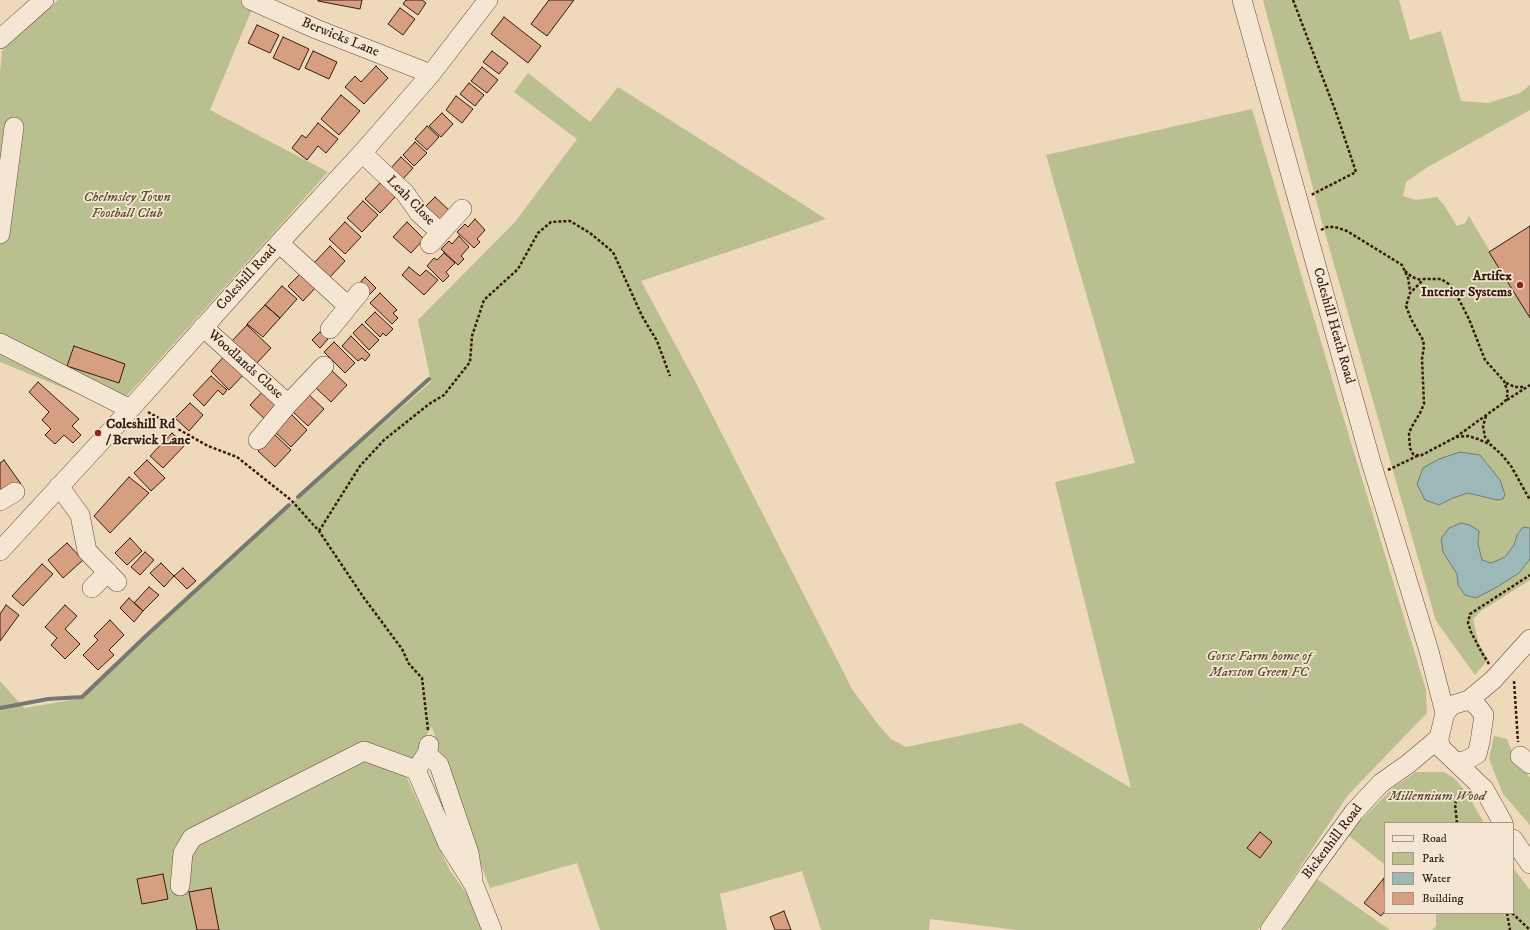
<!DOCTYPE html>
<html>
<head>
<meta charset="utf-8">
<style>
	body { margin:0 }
	#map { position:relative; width:1530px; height:930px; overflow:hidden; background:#efd9bb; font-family:"IM FELL DW Pica",serif }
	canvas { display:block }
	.legend { position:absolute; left:1384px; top:822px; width:130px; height:92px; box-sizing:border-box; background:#f5e6d3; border:1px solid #a99584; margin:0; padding:5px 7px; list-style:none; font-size:12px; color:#371b0d }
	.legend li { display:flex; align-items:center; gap:8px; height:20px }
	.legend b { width:20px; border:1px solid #a99584 }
</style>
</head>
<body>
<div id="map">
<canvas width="1530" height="930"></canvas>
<ul class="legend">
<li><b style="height:5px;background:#f5e6d3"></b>Road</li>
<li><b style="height:11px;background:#babf8f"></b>Park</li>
<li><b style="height:11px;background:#9db8b9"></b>Water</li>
<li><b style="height:11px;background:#d69f81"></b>Building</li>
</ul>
</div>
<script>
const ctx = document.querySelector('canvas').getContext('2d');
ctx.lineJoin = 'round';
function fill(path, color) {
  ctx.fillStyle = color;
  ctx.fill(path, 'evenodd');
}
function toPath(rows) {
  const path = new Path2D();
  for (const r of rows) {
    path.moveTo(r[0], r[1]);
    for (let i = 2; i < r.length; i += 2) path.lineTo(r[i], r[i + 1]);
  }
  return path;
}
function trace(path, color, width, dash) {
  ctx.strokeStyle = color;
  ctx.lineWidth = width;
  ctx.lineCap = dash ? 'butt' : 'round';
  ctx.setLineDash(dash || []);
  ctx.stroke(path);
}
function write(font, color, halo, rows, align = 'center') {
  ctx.font = font + ' "IM FELL DW Pica",serif';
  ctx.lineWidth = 3.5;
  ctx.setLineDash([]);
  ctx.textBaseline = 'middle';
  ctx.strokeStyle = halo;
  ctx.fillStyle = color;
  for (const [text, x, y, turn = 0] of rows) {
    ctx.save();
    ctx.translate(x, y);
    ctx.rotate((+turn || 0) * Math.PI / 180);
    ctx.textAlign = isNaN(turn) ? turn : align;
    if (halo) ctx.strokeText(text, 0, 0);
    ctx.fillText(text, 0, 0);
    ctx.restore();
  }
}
const green = toPath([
	[58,0,240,0,253,7,210,110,328,172,115,409,0,362,0,73,2,51],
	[1263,0,1399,0,1410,40,1441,31,1461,101,1488,103,1520,93,1530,85,1530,110,1426,168,1406,182,1403,196,1416,200,1437,197,1444,205,1457,226,1465,223,1469,216,1530,319,1530,528,1523,527,1517,535,1514,545,1505,557,1492,563,1482,560,1478,544,1479,531,1457,574,1458,585,1519,573,1530,559,1530,580,1481,611,1473,619,1479,644,1488,659,1503,641,1475,675,1436,621,1323,226],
	[1500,480,1497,500,1468,493,1453,498,1439,505,1425,500],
	[528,73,590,122,618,87,826,219,641,281,696,383,852,689,877,723,891,739,906,747,1021,723,1131,788,1055,482,1135,463,1046,155,1252,109,1343,416,1426,690,1427,713,1348,795,1258,930,1016,930,930,919,929,930,821,930,802,871,720,894,727,930,600,930,577,863,490,888,445,774,432,726,404,772,449,869,469,897,482,930,0,930,0,681,24,708,83,698,287,507,431,382,418,320,515,222,577,139,514,92],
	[1494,736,1507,739,1517,765,1530,777,1530,825,1503,794,1489,759],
	[1416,772,1444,772,1454,778,1466,792,1484,823,1385,823,1385,865,1347,834,1394,787],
	[1513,868,1530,890,1530,930,1432,930,1436,926,1436,913,1513,913],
	[1316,878,1390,930,1283,930]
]);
const water = toPath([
	[1460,452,1480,455,1500,480,1505,495,1503,499,1497,500,1468,493,1453,498,1439,505,1425,500,1417,484,1423,468,1439,459,1460,452],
	[1461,523,1470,525,1479,531,1478,544,1482,560,1491,563,1505,557,1514,545,1517,535,1523,527,1530,528,1530,559,1519,573,1497,587,1476,598,1465,595,1458,585,1457,574,1443,552,1441,539,1449,528,1461,523]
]);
const stream = toPath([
	[298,497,429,379],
	[0,708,48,699,82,697,147,635,289,505]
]);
const building = toPath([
	[318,0,362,0,360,9,318,1,318,0],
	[406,0,422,0,426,3,418,15,403,4,406,0],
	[549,0,574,0,547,36,531,24,549,0],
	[400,8,415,19,403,35,388,24,400,8],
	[504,17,541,46,528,63,491,34,504,17],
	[257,25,279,35,270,53,248,43,257,25],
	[283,37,309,49,299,70,273,58,283,37],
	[313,51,337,62,329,79,305,68,313,51],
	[492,51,508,63,499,74,483,62,492,51],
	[376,66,388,78,364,104,345,87,355,76,361,82,376,66],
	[482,67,498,80,487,93,471,81,482,67],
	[469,83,484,95,475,106,460,94,469,83],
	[341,95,360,111,339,135,321,119,341,95],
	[456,96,473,109,462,123,446,110,456,96],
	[442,113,453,124,441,137,429,126,442,113],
	[318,123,338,139,326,153,318,146,307,160,292,148,302,135,306,138,318,123],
	[427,126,439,137,427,150,415,139,427,126],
	[415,142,427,153,414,166,403,155,415,142],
	[401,157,413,168,401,181,389,170,401,157],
	[382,181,397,195,380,213,365,199,382,181],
	[435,197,450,211,438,223,423,209,435,197],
	[363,201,378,215,362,232,347,218,363,201],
	[475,219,485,230,477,239,480,242,474,248,457,232,465,224,468,227,475,219],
	[345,222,361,237,345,254,329,239,345,222],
	[407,222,424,239,411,253,393,237,407,222],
	[1530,226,1530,318,1489,252,1530,226],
	[459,236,469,247,461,256,464,259,458,265,441,249,449,241,452,244,459,236],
	[330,246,345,261,330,277,314,263,330,246],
	[444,253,455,263,446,272,449,276,443,282,427,266,434,258,437,260,444,253],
	[409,267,420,276,426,270,438,280,424,295,402,275,409,267],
	[303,271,318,285,303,301,288,286,303,271],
	[365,277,376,288,368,296,357,286,365,277],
	[282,286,297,299,280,318,265,305,282,286],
	[380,293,397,310,393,313,398,318,392,324,370,303,380,293],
	[265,305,280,318,263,337,247,324,265,305],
	[375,312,393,329,386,336,383,333,380,337,365,322,375,312],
	[362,324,379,340,369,350,353,333,362,324],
	[247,325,271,348,255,365,231,342,247,325],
	[320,332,328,339,320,348,312,340,320,332],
	[351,336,370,355,365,361,362,358,358,361,342,346,351,336],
	[334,342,355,363,345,373,324,352,334,342],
	[74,346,125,364,119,383,67,366,74,346],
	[227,353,246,372,229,390,211,371,227,353],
	[330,369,347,385,331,402,314,386,330,369],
	[211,376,227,390,223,395,218,390,204,406,193,395,211,376],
	[38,382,79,419,72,426,81,435,73,443,64,435,55,444,45,435,51,429,42,420,49,412,29,392,38,382],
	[266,388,283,404,267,421,250,405,266,388],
	[307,393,324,409,308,426,291,410,307,393],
	[190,403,203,415,189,431,175,418,190,403],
	[291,414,307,430,291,447,274,431,291,414],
	[172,433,185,445,163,468,150,456,172,433],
	[274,434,291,450,275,467,258,451,274,434],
	[4,460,21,484,0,498,0,463,4,460],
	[147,460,165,478,151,491,134,473,147,460],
	[129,477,149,493,110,533,94,516,129,477],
	[130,538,142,551,127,565,115,553,130,538],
	[67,543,83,560,63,578,48,560,67,543],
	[145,552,154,560,140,575,131,567,145,552],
	[161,563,174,576,164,587,150,573,161,563],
	[42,564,53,574,23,606,12,596,42,564],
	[183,568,196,581,187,589,174,576,183,568],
	[149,587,159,595,143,611,134,603,149,587],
	[129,598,143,611,134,622,120,608,129,598],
	[6,605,19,615,0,641,0,614,6,605],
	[65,605,77,616,65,629,80,644,65,659,51,645,57,638,45,627,65,605],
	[110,620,124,635,109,650,114,655,98,670,83,655,98,640,94,636,110,620],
	[1260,832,1272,842,1260,858,1247,848,1260,832],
	[163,874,168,899,142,904,137,879,163,874],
	[1384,878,1385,911,1381,916,1364,903,1384,878],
	[211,888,219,930,197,930,189,892,211,888],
	[784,911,791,930,775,930,770,917,784,911]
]);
const path = toPath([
	[1293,0,1337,115,1356,172,1311,195],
	[1321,230,1327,227,1335,227,1347,231,1402,265,1408,278,1410,290],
	[1405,271,1412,277,1421,280],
	[1506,383,1515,387,1524,387],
	[1507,400,1530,385],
	[148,412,208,446,237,457,291,500,319,531,364,598,402,649,409,664,422,678,428,730],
	[1486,416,1483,426,1485,437,1490,443],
	[1456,437,1503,403,1506,400,1508,393,1504,381,1485,360,1469,319,1452,286,1441,279,1424,279,1410,293,1406,306,1411,319,1423,340,1424,346,1422,359,1424,404,1420,413,1411,428,1409,434,1410,448,1413,454,1420,456,1456,437,1468,436,1478,439,1491,445,1502,455,1511,466,1530,500],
	[1388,470,1417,456],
	[319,531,360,466,384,440,429,404,444,395,470,362,472,336,484,300,518,269,538,233,551,222,570,221,590,233,613,252,642,316,657,341,670,376],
	[1489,664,1482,653,1471,632,1468,623,1470,614,1530,575],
	[1514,681,1518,742],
	[1457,823,1455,804,1461,789],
	[1507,913,1510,930],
	[1512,913,1530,930]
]);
const minor = toPath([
	[251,0,316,29,431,74],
	[1242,0,1371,462,1429,651,1445,713],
	[0,39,44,0],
	[362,153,405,193,419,213,440,232],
	[0,234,14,127],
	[279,243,348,306],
	[430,244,462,209],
	[203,327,288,404],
	[330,329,360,292],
	[0,343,130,409],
	[258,440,288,404,324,366],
	[59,486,80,515,87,551,117,582],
	[0,501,15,492],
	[0,551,116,425,279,243,362,153,431,74,488,0],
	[92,588,108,572],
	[1469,700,1493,680,1530,639],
	[429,745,427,754,416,770,448,844,474,885,492,930],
	[427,754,439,765,469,853,473,878],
	[1520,756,1530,764],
	[1457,762,1467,760,1477,754,1480,742,1484,715,1477,706,1469,700,1452,705,1445,713,1439,738,1440,747,1484,789,1503,823],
	[1513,839,1530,864],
	[180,886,183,853,192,838,364,751,416,770],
	[1270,930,1313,868,1354,812,1381,783,1408,764,1439,738]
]);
const markers = [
	[1520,285,4,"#8f2418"],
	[98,433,4,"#8f2418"]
];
const streetNames = [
	["Berwicks Lane",340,38,22],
	["Leah Close",410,201,46],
	["Coleshill Road",247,278,-48],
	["Coleshill Heath Road",1333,326,74],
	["Woodlands Close",245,365,42],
	["Bickenhill Road",1333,842,-53]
];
const parkNames = [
	["Chelmsley Town",127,198],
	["Football Club",127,214],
	["Gorse Farm home of",1259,657],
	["Marston Green FC",1259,673],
	["Millennium Wood",1437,797]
];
const poiNames = [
	["Artifex",1512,277],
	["Interior Systems",1512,293],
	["Coleshill Rd",106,425,"left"],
	["/ Berwick Lane",106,441,"left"]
];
fill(green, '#babf8f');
fill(water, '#9db8b9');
trace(water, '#747974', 1);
trace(stream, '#747974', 4);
fill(building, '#d69f81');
trace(building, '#371b0d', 1);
trace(minor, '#654a38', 20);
trace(path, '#371b0d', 2.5, [3, 2]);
trace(minor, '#f5e6d3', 19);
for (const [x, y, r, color] of markers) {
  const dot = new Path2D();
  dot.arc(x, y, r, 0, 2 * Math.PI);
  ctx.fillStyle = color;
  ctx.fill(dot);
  trace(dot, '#f5e6d3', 1.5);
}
write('14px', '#371b0d', '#f5e6d3', streetNames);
write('italic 14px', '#5e4c34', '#f5e6d3', parkNames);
write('bold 14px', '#371b0d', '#f5e6d3', poiNames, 'right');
</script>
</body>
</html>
